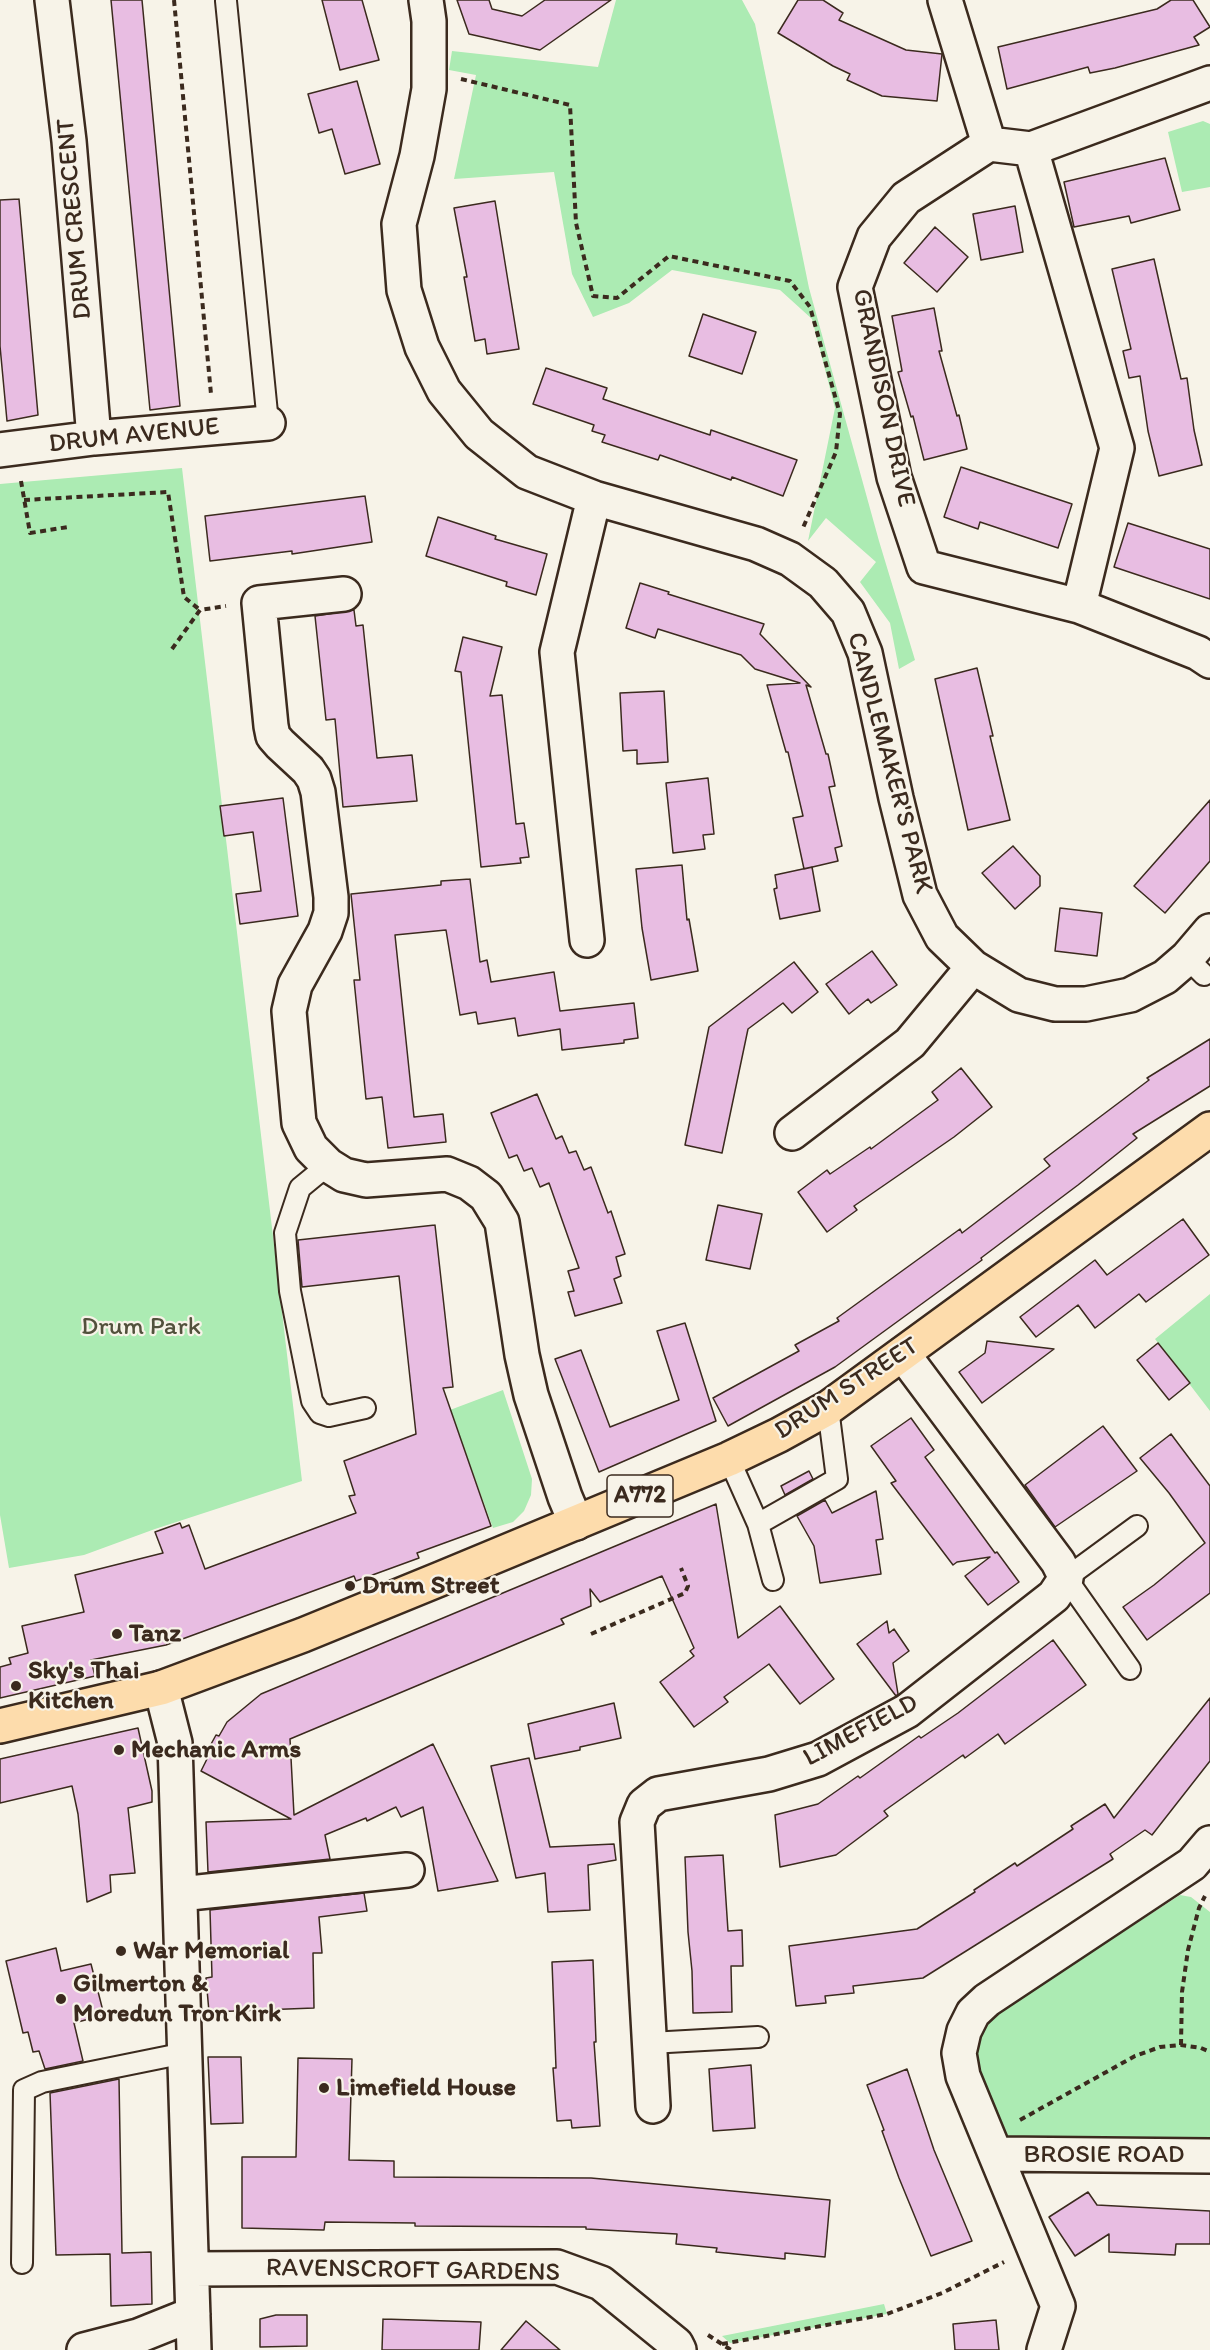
<!DOCTYPE html>
<html>
<head>
<meta charset="utf-8">
<style>
	body { margin:0 }
	canvas { display:block; background:#f7f3e8 }
</style>
</head>
<body>
<canvas width="1210" height="2350"></canvas>
<script>
const ctx = document.querySelector('canvas').getContext('2d');
ctx.lineJoin = 'round';
function fill(path, color) {
  ctx.fillStyle = color;
  ctx.fill(path, 'evenodd');
}
function toPath(rows) {
  const path = new Path2D();
  for (const r of rows) {
    path.moveTo(r[0], r[1]);
    for (let i = 2; i < r.length; i += 2) path.lineTo(r[i], r[i + 1]);
  }
  return path;
}
function trace(path, color, width, dash) {
  ctx.strokeStyle = color;
  ctx.lineWidth = width;
  ctx.lineCap = dash ? 'butt' : 'round';
  ctx.setLineDash(dash || []);
  ctx.stroke(path);
}
function write(font, color, halo, rows, align = 'center') {
  ctx.font = font + ' Itim,sans-serif';
  ctx.lineWidth = 4.5;
  ctx.setLineDash([]);
  ctx.textBaseline = 'middle';
  ctx.strokeStyle = halo;
  ctx.fillStyle = color;
  for (const [text, x, y, turn = 0] of rows) {
    ctx.save();
    ctx.translate(x, y);
    ctx.rotate((+turn || 0) * Math.PI / 180);
    ctx.textAlign = isNaN(turn) ? turn : align;
    if (halo) ctx.strokeText(text, 0, 0);
    ctx.fillText(text, 0, 0);
    ctx.restore();
  }
}
const green = toPath([
	[616,0,742,0,755,24,809,288,879,541,915,660,899,669,890,623,860,582,876,562,826,518,808,541,835,408,812,319,780,290,672,270,629,303,593,317,572,274,554,172,454,179,476,75,449,70,452,51,598,67],
	[1203,121,1210,124,1210,187,1182,192,1168,132],
	[182,468,302,1481,155,1529,84,1555,9,1568,0,1515,0,484],
	[1210,1294,1210,1411,1155,1339],
	[503,1390,532,1479,531,1495,524,1511,513,1522,493,1528,450,1410],
	[1180,1895,1191,1897,1210,1912,1210,2141,1001,2140,970,2071,973,2049,990,2018],
	[884,2304,887,2314,730,2343,722,2336]
]);
const building = toPath([
	[111,0,142,0,180,406,150,410,111,0],
	[322,0,362,0,379,60,340,70,322,0],
	[457,0,489,0,492,9,522,16,545,0,611,0,540,50,469,34,457,0],
	[798,0,823,0,843,13,839,20,906,50,942,54,937,101,882,96,847,80,850,74,833,66,778,33,798,0],
	[1171,0,1193,0,1210,27,1194,37,1199,45,1115,68,1090,73,1088,67,1007,89,998,47,1157,9,1171,0],
	[357,81,380,164,345,174,332,129,319,133,308,94,357,81],
	[1165,158,1180,210,1131,223,1129,216,1074,227,1064,182,1165,158],
	[19,199,38,415,7,421,0,346,0,200,19,199],
	[495,201,519,349,487,354,485,339,475,341,464,277,467,277,454,208,495,201],
	[1015,206,1023,252,981,260,973,214,1015,206],
	[935,227,968,257,937,292,904,263,935,227],
	[1154,259,1181,379,1187,378,1194,430,1202,465,1159,476,1148,431,1140,376,1129,378,1123,351,1131,349,1112,269,1154,259],
	[934,308,942,351,939,351,957,416,959,415,967,449,924,460,913,416,911,417,898,372,902,371,892,316,934,308],
	[703,314,756,332,742,374,689,356,703,314],
	[546,368,607,388,603,399,710,435,711,430,797,460,783,496,732,477,731,480,660,455,658,460,602,442,605,435,592,431,594,425,533,404,546,368],
	[961,467,1072,504,1058,548,980,522,978,529,944,517,961,467],
	[365,496,372,542,292,554,292,551,210,561,205,516,365,496],
	[438,517,496,536,495,539,547,554,536,595,506,586,507,582,426,556,438,517],
	[1128,523,1210,549,1210,599,1114,567,1128,523],
	[640,583,669,592,668,594,764,624,760,634,811,687,806,685,826,754,828,754,835,786,829,787,842,846,835,848,838,861,804,869,793,818,803,816,788,752,786,752,767,685,800,683,755,669,741,655,658,629,655,638,626,628,640,583],
	[354,610,356,626,363,625,377,758,412,755,417,801,343,807,335,719,326,720,315,616,354,610],
	[463,637,502,647,490,696,502,695,516,824,524,823,529,857,520,858,521,863,481,867,461,672,455,671,463,637],
	[977,668,993,736,990,736,1010,820,968,830,935,679,977,668],
	[664,691,668,762,637,764,637,750,623,751,620,693,664,691],
	[708,778,714,834,703,835,705,849,673,853,666,783,708,778],
	[283,798,298,916,240,924,236,894,261,891,253,832,224,836,220,806,283,798],
	[1210,800,1210,861,1165,913,1134,886,1210,800],
	[1013,846,1040,876,1040,886,1015,909,982,873,1013,846],
	[682,865,687,920,689,919,698,971,651,980,642,928,636,869,682,865],
	[812,867,820,911,780,919,774,889,777,888,775,875,812,867],
	[470,879,480,962,487,960,491,982,554,972,560,1011,634,1003,638,1038,624,1040,624,1043,562,1050,560,1029,518,1036,515,1018,478,1024,476,1012,460,1015,446,930,395,935,414,1117,443,1114,446,1142,388,1148,382,1097,366,1099,354,980,360,980,351,894,441,885,441,881,470,879],
	[1060,908,1102,913,1097,956,1055,951,1060,908],
	[872,951,897,985,871,1003,868,999,849,1014,826,984,872,951],
	[794,962,818,992,792,1013,783,1003,748,1029,722,1153,685,1145,709,1027,794,962],
	[1210,1039,1210,1086,1133,1134,1137,1138,1078,1185,981,1258,982,1260,835,1367,728,1426,713,1398,799,1351,795,1345,839,1321,837,1318,960,1229,962,1233,1050,1166,1044,1159,1149,1080,1147,1078,1210,1039],
	[961,1068,992,1107,954,1137,854,1206,857,1210,827,1232,798,1192,827,1170,830,1174,870,1147,871,1149,938,1100,932,1092,961,1068],
	[537,1094,556,1139,562,1136,569,1153,576,1151,584,1170,591,1167,608,1213,611,1211,625,1254,616,1257,621,1276,614,1279,622,1303,575,1316,568,1292,574,1291,568,1271,579,1268,549,1183,540,1187,532,1168,524,1171,517,1155,509,1158,491,1113,537,1094],
	[718,1205,762,1214,750,1269,706,1260,718,1205],
	[1183,1219,1209,1255,1146,1302,1139,1294,1095,1328,1078,1305,1036,1337,1020,1317,1095,1260,1107,1275,1183,1219],
	[435,1225,453,1387,443,1388,491,1526,417,1553,419,1558,356,1581,354,1576,166,1645,91,1660,95,1676,0,1698,0,1667,11,1664,9,1658,28,1653,22,1626,84,1612,75,1575,163,1553,155,1532,180,1523,182,1528,189,1525,205,1569,356,1513,349,1496,355,1495,344,1461,416,1434,399,1276,302,1287,298,1240,435,1225],
	[685,1323,716,1421,599,1472,555,1359,581,1350,610,1427,679,1400,657,1331,685,1323],
	[987,1341,1054,1349,982,1403,959,1372,985,1353,987,1341],
	[1158,1343,1190,1383,1169,1400,1137,1360,1158,1343],
	[911,1418,934,1450,925,1457,995,1553,997,1552,1019,1582,988,1605,965,1576,990,1557,957,1562,953,1565,891,1483,896,1481,871,1446,911,1418],
	[1103,1426,1137,1471,1055,1527,1025,1485,1103,1426],
	[1171,1434,1210,1486,1210,1593,1147,1640,1123,1607,1154,1585,1205,1543,1169,1493,1140,1458,1171,1434],
	[809,1471,813,1479,785,1495,781,1486,809,1471],
	[876,1491,883,1539,876,1540,881,1574,820,1583,814,1546,797,1516,825,1500,832,1513,876,1491],
	[716,1504,738,1638,780,1606,834,1679,800,1704,769,1664,724,1697,728,1702,694,1727,660,1682,694,1656,690,1651,694,1648,662,1576,600,1602,590,1589,591,1606,561,1619,564,1624,290,1739,294,1815,433,1744,498,1881,438,1891,423,1807,401,1817,396,1807,367,1821,366,1818,325,1835,330,1859,208,1872,206,1822,291,1819,201,1771,207,1759,204,1757,216,1735,219,1736,227,1722,261,1694,716,1504],
	[887,1621,889,1633,894,1629,909,1651,893,1663,898,1694,896,1696,857,1644,887,1621],
	[1053,1640,1086,1685,1005,1744,998,1734,965,1758,963,1755,884,1811,888,1816,836,1855,780,1867,775,1815,818,1804,858,1776,860,1778,919,1736,921,1738,958,1713,1053,1640],
	[1210,1698,1210,1761,1152,1835,1145,1830,1110,1854,1113,1859,923,1978,853,1986,854,1993,825,1996,826,2003,796,2006,789,1946,917,1929,975,1892,974,1890,1015,1863,1017,1866,1073,1829,1071,1826,1105,1804,1114,1818,1210,1698],
	[614,1703,621,1738,580,1747,580,1750,535,1759,528,1724,614,1703],
	[138,1728,152,1791,152,1802,128,1808,135,1873,110,1875,111,1892,87,1902,78,1814,72,1786,0,1803,0,1759,138,1728],
	[529,1758,550,1847,614,1844,616,1860,588,1865,590,1910,548,1912,545,1873,516,1878,491,1766,529,1758],
	[723,1855,728,1931,742,1930,743,1966,731,1966,732,2012,693,2013,692,1971,688,1932,685,1857,723,1855],
	[364,1893,367,1911,319,1917,322,1953,313,1953,314,2008,209,2012,206,1978,212,1977,210,1910,364,1893],
	[56,1948,61,1971,91,1964,104,2015,74,2023,83,2061,45,2069,39,2051,33,2052,28,2032,23,2033,6,1961,56,1948],
	[593,1960,596,2042,594,2042,600,2126,572,2128,571,2120,557,2121,553,2068,556,2068,552,1962,593,1960],
	[208,2057,241,2057,243,2123,211,2124,208,2057],
	[298,2058,352,2059,349,2160,394,2161,394,2177,591,2178,830,2200,825,2257,785,2253,785,2259,716,2252,717,2248,676,2244,677,2234,586,2229,586,2227,415,2226,415,2223,325,2222,324,2230,242,2228,242,2157,296,2157,298,2058],
	[751,2065,755,2128,713,2131,709,2069,751,2065],
	[907,2069,934,2150,972,2241,931,2256,899,2178,882,2131,884,2130,867,2085,907,2069],
	[119,2079,122,2253,151,2252,152,2304,111,2306,110,2254,56,2255,50,2093,119,2079],
	[1088,2192,1097,2205,1210,2211,1210,2244,1176,2244,1175,2255,1109,2252,1109,2234,1075,2256,1049,2217,1088,2192],
	[276,2315,307,2315,307,2346,260,2347,260,2319,276,2315],
	[383,2319,481,2322,479,2350,382,2350,383,2319],
	[996,2320,999,2350,955,2350,953,2324,996,2320],
	[526,2321,560,2350,501,2350,526,2321]
]);
const path = toPath([
	[174,0,211,394],
	[461,79,570,105,576,223,593,296,617,298,669,256,790,281,810,307,840,414,836,452,802,530],
	[21,481,30,533,68,527],
	[24,500,168,492,184,597,200,610],
	[172,649,200,610,226,606],
	[591,1634,685,1593,688,1586,681,1568],
	[1181,2045,1182,1992,1188,1950,1199,1908,1205,1896],
	[1020,2120,1135,2056,1160,2047,1181,2045,1201,2048,1210,2052],
	[708,2335,731,2350],
	[722,2344,887,2314,942,2293,1004,2262]
]);
const lane = toPath([
	[226,1,268,423],
	[1187,958,1204,975],
	[328,1165,300,1188,285,1233,290,1291,312,1401,320,1413,329,1416,365,1408],
	[729,1459,758,1524,773,1580],
	[758,1524,837,1479,828,1408],
	[1130,1669,1066,1578,1137,1526],
	[650,2043,758,2037],
	[22,2263,24,2090,42,2082,185,2053]
]);
const street = toPath([
	[52,0,69,141,94,438],
	[426,0,429,21,429,89,417,156,399,224,404,290,422,347,444,391,479,434,527,472,594,498,756,544,790,559,823,583,848,612,865,653,896,798,920,895,942,937,973,967,1019,995,1055,1004,1086,1004,1130,995,1165,977,1187,958,1210,931],
	[945,0,989,144],
	[1210,83,1031,149,989,144,906,198,874,237,855,287,894,477,924,567,1079,606,1198,653,1210,661],
	[1031,149,1117,448,1079,606],
	[0,450,94,438,268,423],
	[344,594,259,603,271,726,273,736,280,744,308,770,314,779,318,792,331,897,331,913,325,931,295,985,289,1011,299,1123,311,1148,328,1165,344,1175,366,1180,447,1174,469,1183,486,1196,502,1222,522,1355,531,1395,565,1497,576,1523],
	[587,940,557,652,594,498],
	[792,1133,910,1043,973,967],
	[161,1688,175,1743,194,2350],
	[180,1894,407,1870],
	[653,2106,637,1822,644,1805,658,1794,769,1774,818,1759,907,1711,1054,1596,1066,1578,1058,1562,903,1354],
	[997,2154,1210,2156],
	[192,2269,557,2267,601,2283,676,2344,679,2350],
	[84,2350,138,2336,193,2314],
	[1044,2350,1058,2306,963,2076,959,2053,964,2031,973,2013,987,2000,1192,1864,1210,1843]
]);
const primary = toPath([
	[0,1726,161,1688,303,1635,440,1579,729,1459,779,1435,828,1408,1210,1129]
]);
const markers = [
	[350,1586,6,"#3b2a1e"],
	[117,1634,6,"#3b2a1e"],
	[16,1686,6,"#3b2a1e"],
	[119,1750,6,"#3b2a1e"],
	[121,1951,6,"#3b2a1e"],
	[61,1999,6,"#3b2a1e"],
	[324,2088,6,"#3b2a1e"]
];
const shields = [
	[640,1496,66]
];
const shieldNames = [
	["A772",640,1496]
];
const streetNames = [
	["DRUM CRESCENT",75,219,-95],
	["GRANDISON DRIVE",883,398,78],
	["DRUM AVENUE",134,436,-6],
	["CANDLEMAKER'S PARK",889,763,75],
	["DRUM STREET",847,1389,-33],
	["LIMEFIELD",861,1731,-28],
	["BROSIE ROAD",1104,2155],
	["RAVENSCROFT GARDENS",413,2271,1]
];
const parkNames = [
	["Drum Park",141,1327]
];
const poiNames = [
	["Drum Street",362,1586],
	["Tanz",129,1634],
	["Sky's Thai",28,1671],
	["Kitchen",28,1701],
	["Mechanic Arms",131,1750],
	["War Memorial",133,1951],
	["Gilmerton &",73,1984],
	["Moredun Tron Kirk",73,2014],
	["Limefield House",336,2088]
];
fill(green, '#acebb3');
fill(building, '#e8bde2');
trace(building, '#3b2a1e', 1.5);
trace(lane, '#3b2a1e', 24);
trace(street, '#3b2a1e', 38);
trace(primary, '#3b2a1e', 38);
trace(path, '#3b2a1e', 4, [6, 4.5]);
trace(lane, '#f7f3e8', 20);
trace(street, '#f7f3e8', 33);
trace(primary, '#fddcac', 33);
for (const [x, y, r, color] of markers) {
  const dot = new Path2D();
  dot.arc(x, y, r, 0, 2 * Math.PI);
  ctx.fillStyle = color;
  ctx.fill(dot);
  trace(dot, '#f7f3e8', 2);
}
for (const [x, y, w] of shields) {
  const box = new Path2D();
  box.roundRect(x - w / 2, y - 21, w, 42, 4.5);
  ctx.fillStyle = '#f7f3e8';
  ctx.fill(box);
  trace(box, '#3b2a1e', 1.5);
}
write('bold 24px', '#3b2a1e', null, shieldNames);
write('26px', '#3b2a1e', '#f7f3e8', streetNames);
write('26px', '#52513c', '#f7f3e8', parkNames);
write('bold 26px', '#3b2a1e', '#f7f3e8', poiNames, 'left');
</script>
</body>
</html>
